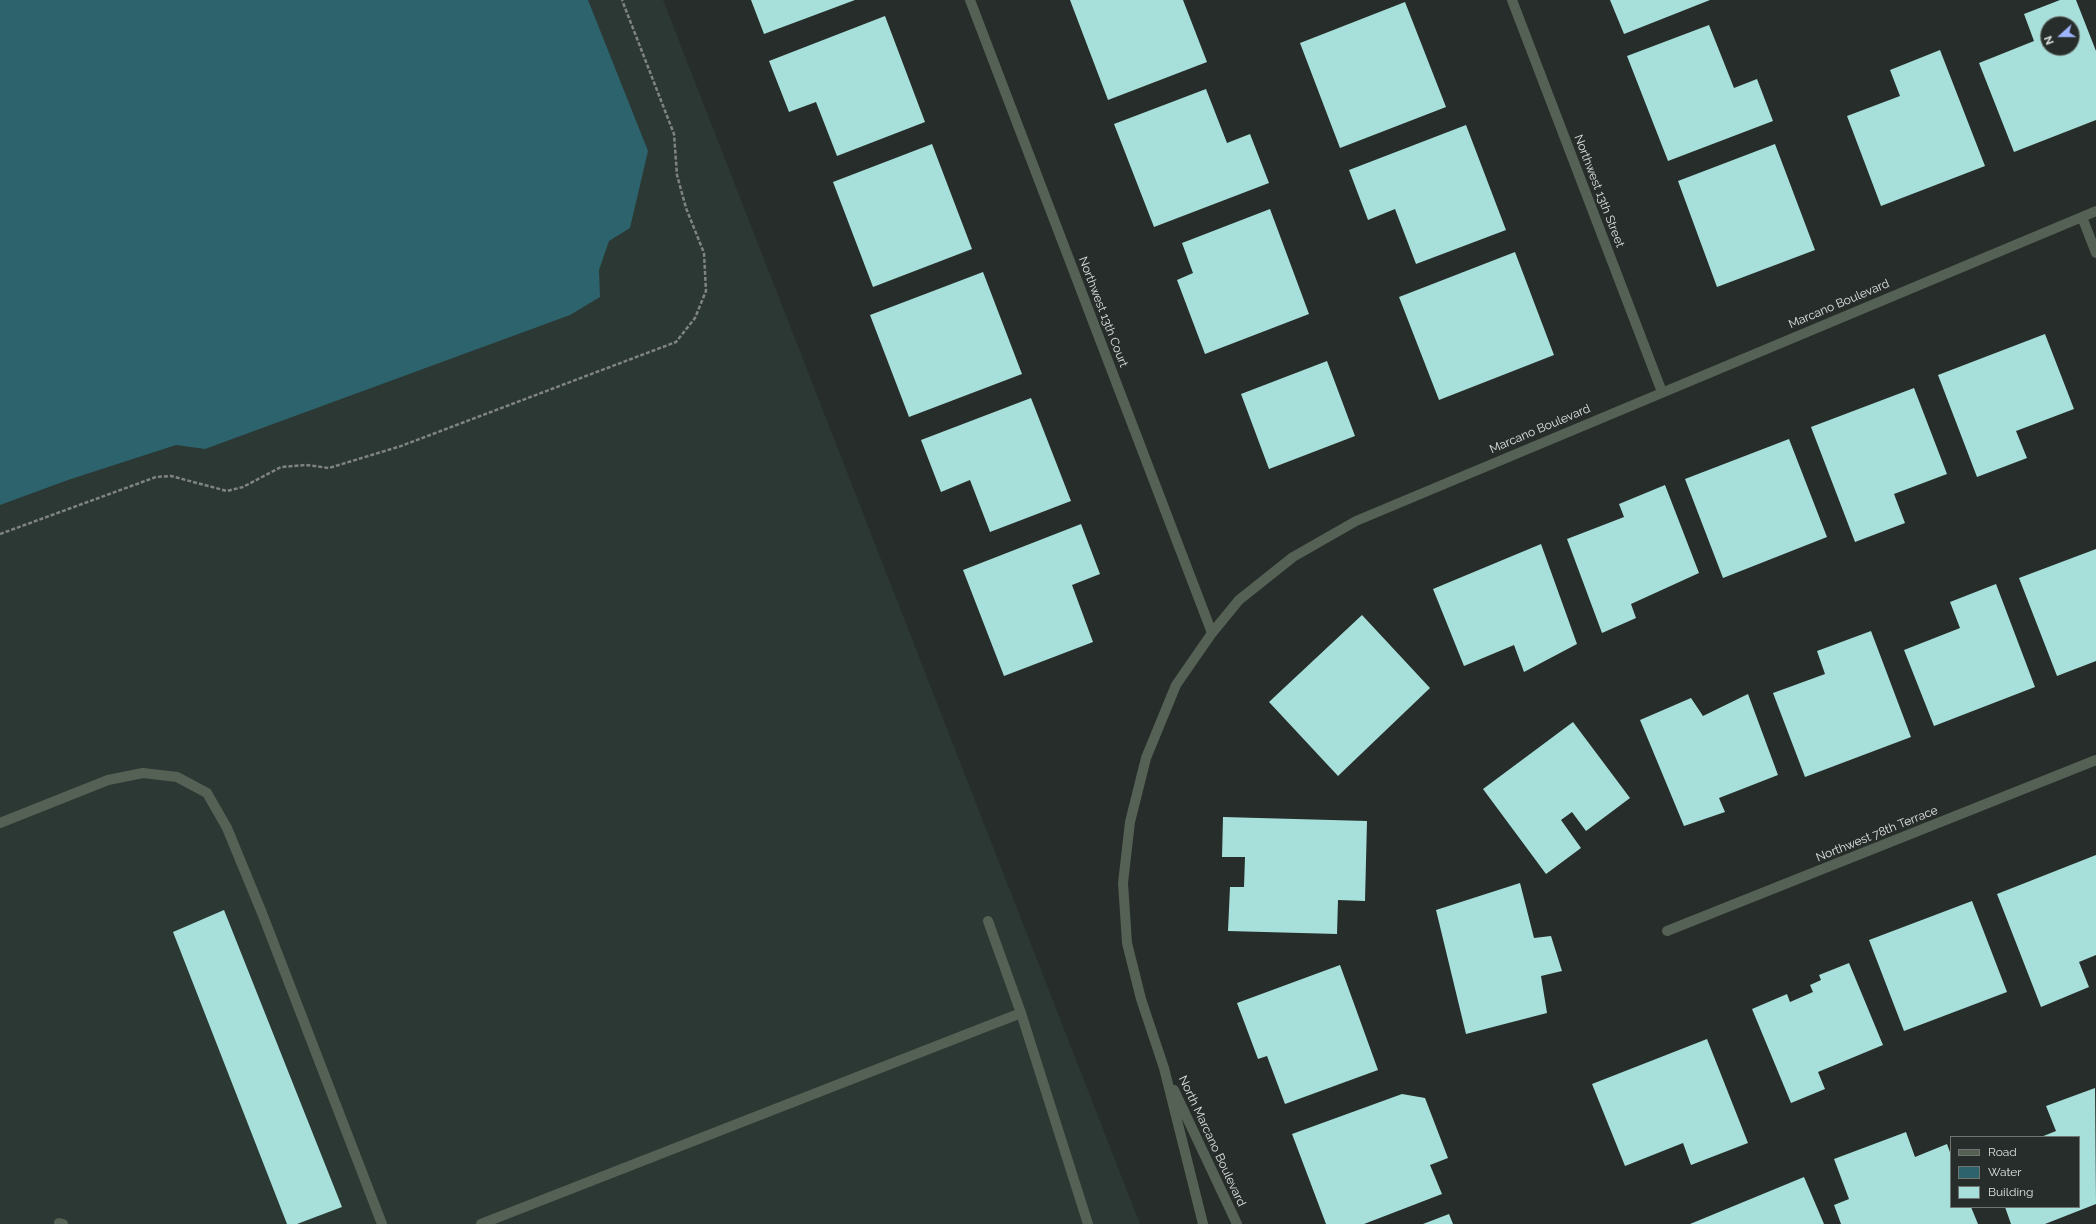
<!DOCTYPE html>
<html>
<head>
<meta charset="utf-8">
<style>
	body { margin:0 }
	#map { position:relative; width:2096px; height:1224px; overflow:hidden; background:#272d2a; font-family:Raleway,sans-serif }
	canvas { display:block }
	.legend { position:absolute; left:1950px; top:1136px; width:130px; height:72px; box-sizing:border-box; background:#272d2a; border:1px solid #707572; margin:0; padding:5px 7px; list-style:none; font-size:12px; color:#dde1df }
	.legend li { display:flex; align-items:center; gap:8px; height:20px }
	.legend b { width:20px; border:1px solid #707572 }
	.north { position:absolute; left:2040px; top:16px; width:40px; height:40px; box-sizing:border-box; background:#272d2a; border:1px solid #707572; border-radius:50%; rotate:249deg; font-size:11px; font-weight:700; line-height:16px; text-align:center; color:#dde1df }
	.north::after { content:''; display:block; margin:auto; width:14px; height:18px; background:#a0b3fd; clip-path:polygon(50% 0,100% 100%,50% 72%,0 100%) }
</style>
</head>
<body>
<div id="map">
<canvas width="2096" height="1224"></canvas>
<ul class="legend">
<li><b style="height:5px;background:#546154"></b>Road</li>
<li><b style="height:11px;background:#2d636c"></b>Water</li>
<li><b style="height:11px;background:#a7e0da"></b>Building</li>
</ul>
<div class="north">N</div>
</div>
<script>
const ctx = document.querySelector('canvas').getContext('2d');
ctx.lineJoin = 'round';
function fill(path, color) {
  ctx.fillStyle = color;
  ctx.fill(path, 'evenodd');
}
function toPath(rows) {
  const path = new Path2D();
  for (const r of rows) {
    path.moveTo(r[0], r[1]);
    for (let i = 2; i < r.length; i += 2) path.lineTo(r[i], r[i + 1]);
  }
  return path;
}
function trace(path, color, width, dash) {
  ctx.strokeStyle = color;
  ctx.lineWidth = width;
  ctx.lineCap = dash ? 'butt' : 'round';
  ctx.setLineDash(dash || []);
  ctx.stroke(path);
}
function write(font, color, halo, rows, align = 'center') {
  ctx.font = font + ' Raleway,sans-serif';
  ctx.lineWidth = 4;
  ctx.setLineDash([]);
  ctx.textBaseline = 'middle';
  ctx.strokeStyle = halo;
  ctx.fillStyle = color;
  for (const [text, x, y, turn = 0] of rows) {
    ctx.save();
    ctx.translate(x, y);
    ctx.rotate((+turn || 0) * Math.PI / 180);
    ctx.textAlign = isNaN(turn) ? turn : align;
    if (halo) ctx.strokeText(text, 0, 0);
    ctx.fillText(text, 0, 0);
    ctx.restore();
  }
}
const built = toPath([
	[0,0,663,0,1140,1224,0,1224]
]);
const water = toPath([
	[0,0,588,0,648,151,630,228,609,241,599,270,600,297,570,315,205,449,176,445,68,480,0,505]
]);
const building = toPath([
	[751,0,855,0,764,34],
	[1070,0,1183,0,1207,62,1108,100],
	[1610,0,1710,0,1624,34],
	[2060,0,2076,0,2096,51,2096,120,2014,152,1979,63,2034,41,2024,14],
	[2048,24,2072,24,2072,48,2048,48],
	[1405,2,1446,107,1340,148,1300,43],
	[885,16,925,122,837,156,816,102,789,112,769,61],
	[1709,25,1734,88,1757,79,1773,121,1668,161,1627,56],
	[1940,50,1985,166,1881,206,1847,116,1900,96,1890,70],
	[1206,89,1227,143,1250,134,1269,183,1154,227,1114,124],
	[1466,125,1506,230,1416,264,1395,209,1368,220,1349,170],
	[932,144,972,249,873,287,833,182],
	[1775,144,1815,250,1717,287,1678,181],
	[1270,209,1309,314,1205,354,1177,280,1193,273,1182,243],
	[1515,252,1554,355,1439,400,1399,297],
	[983,272,1022,374,909,417,870,315],
	[2045,334,2074,409,2016,431,2027,458,1977,477,1938,375],
	[1327,361,1355,436,1269,469,1241,394],
	[1914,388,1947,474,1894,494,1905,523,1855,542,1811,427],
	[1031,398,1071,501,990,532,970,480,941,492,921,440],
	[1789,439,1827,537,1723,578,1685,479],
	[1665,485,1699,573,1631,604,1636,618,1602,633,1567,539,1624,517,1619,504],
	[1081,524,1100,574,1072,585,1093,642,1004,676,963,570],
	[1541,544,1577,644,1524,672,1514,645,1464,666,1433,589],
	[2096,549,2096,661,2057,676,2019,578],
	[1996,584,2035,687,1934,726,1904,650,1960,628,1950,602],
	[1362,615,1430,688,1338,776,1269,702],
	[1871,631,1911,737,1805,777,1773,693,1825,674,1817,651],
	[1748,694,1778,775,1719,798,1725,812,1684,826,1640,720,1691,698,1703,716],
	[1573,722,1630,798,1586,831,1572,812,1561,820,1581,848,1546,874,1483,789],
	[1223,817,1367,821,1365,901,1338,900,1337,934,1228,931,1230,887,1244,887,1245,857,1222,857],
	[2096,855,2096,955,2079,962,2089,987,2041,1007,1997,894],
	[1520,883,1534,938,1551,936,1562,971,1541,976,1547,1013,1466,1034,1436,910],
	[1972,901,2007,992,1904,1031,1869,940],
	[224,910,342,1207,297,1224,287,1224,173,932],
	[1849,963,1883,1045,1818,1072,1825,1089,1791,1103,1752,1009,1787,994,1790,1002,1813,992,1810,985,1821,980,1819,975],
	[1340,965,1378,1070,1285,1104,1267,1056,1258,1059,1237,1003],
	[1707,1039,1748,1143,1691,1165,1683,1143,1625,1166,1592,1084],
	[2095,1088,2096,1204,2045,1224,2011,1224,2005,1207,2079,1207,2079,1137,2041,1137,2056,1131,2046,1106],
	[1402,1094,1425,1098,1448,1158,1430,1165,1442,1194,1364,1224,1326,1224,1292,1134],
	[1906,1132,1915,1157,1947,1144,1951,1155,1951,1207,1971,1207,1978,1224,1841,1224,1834,1205,1849,1199,1834,1159],
	[1804,1177,1824,1224,1690,1224],
	[1449,1214,1453,1224,1423,1224]
]);
const path = toPath([
	[0,534,156,477,171,476,227,491,243,487,281,467,306,465,329,468,401,446,676,342,695,318,706,291,704,253,686,208,677,175,674,134,622,0]
]);
const minor = toPath([
	[970,0,1212,633],
	[1512,0,1662,392],
	[2082,217,2096,253],
	[0,823,108,780,143,773,177,777,207,793,227,828,262,913,382,1224],
	[988,921,1021,1013],
	[1667,931,2096,760],
	[1174,1090,1237,1224],
	[59,1223,63,1224],
	[481,1224,1021,1013,1088,1224],
	[1203,1224,1164,1068,1141,999,1127,943,1123,883,1130,822,1146,758,1176,685,1212,633,1239,600,1293,557,1356,521,2096,211]
]);
const streetNames = [
	["Northwest 13th Street",1599,191,69],
	["Marcano Boulevard",1839,304,-23],
	["Northwest 13th Court",1103,312,69],
	["Marcano Boulevard",1540,429,-23],
	["Northwest 78th Terrace",1877,834,-22],
	["North Marcano Boulevard",1212,1141,65]
];
fill(built, '#2c3833');
fill(water, '#2d636c');
fill(building, '#a7e0da');
trace(path, '#7f8482', 2.5, [4, 2]);
trace(minor, '#546154', 10);
write('12px', '#dde1df', '#272d2a', streetNames);
</script>
</body>
</html>
